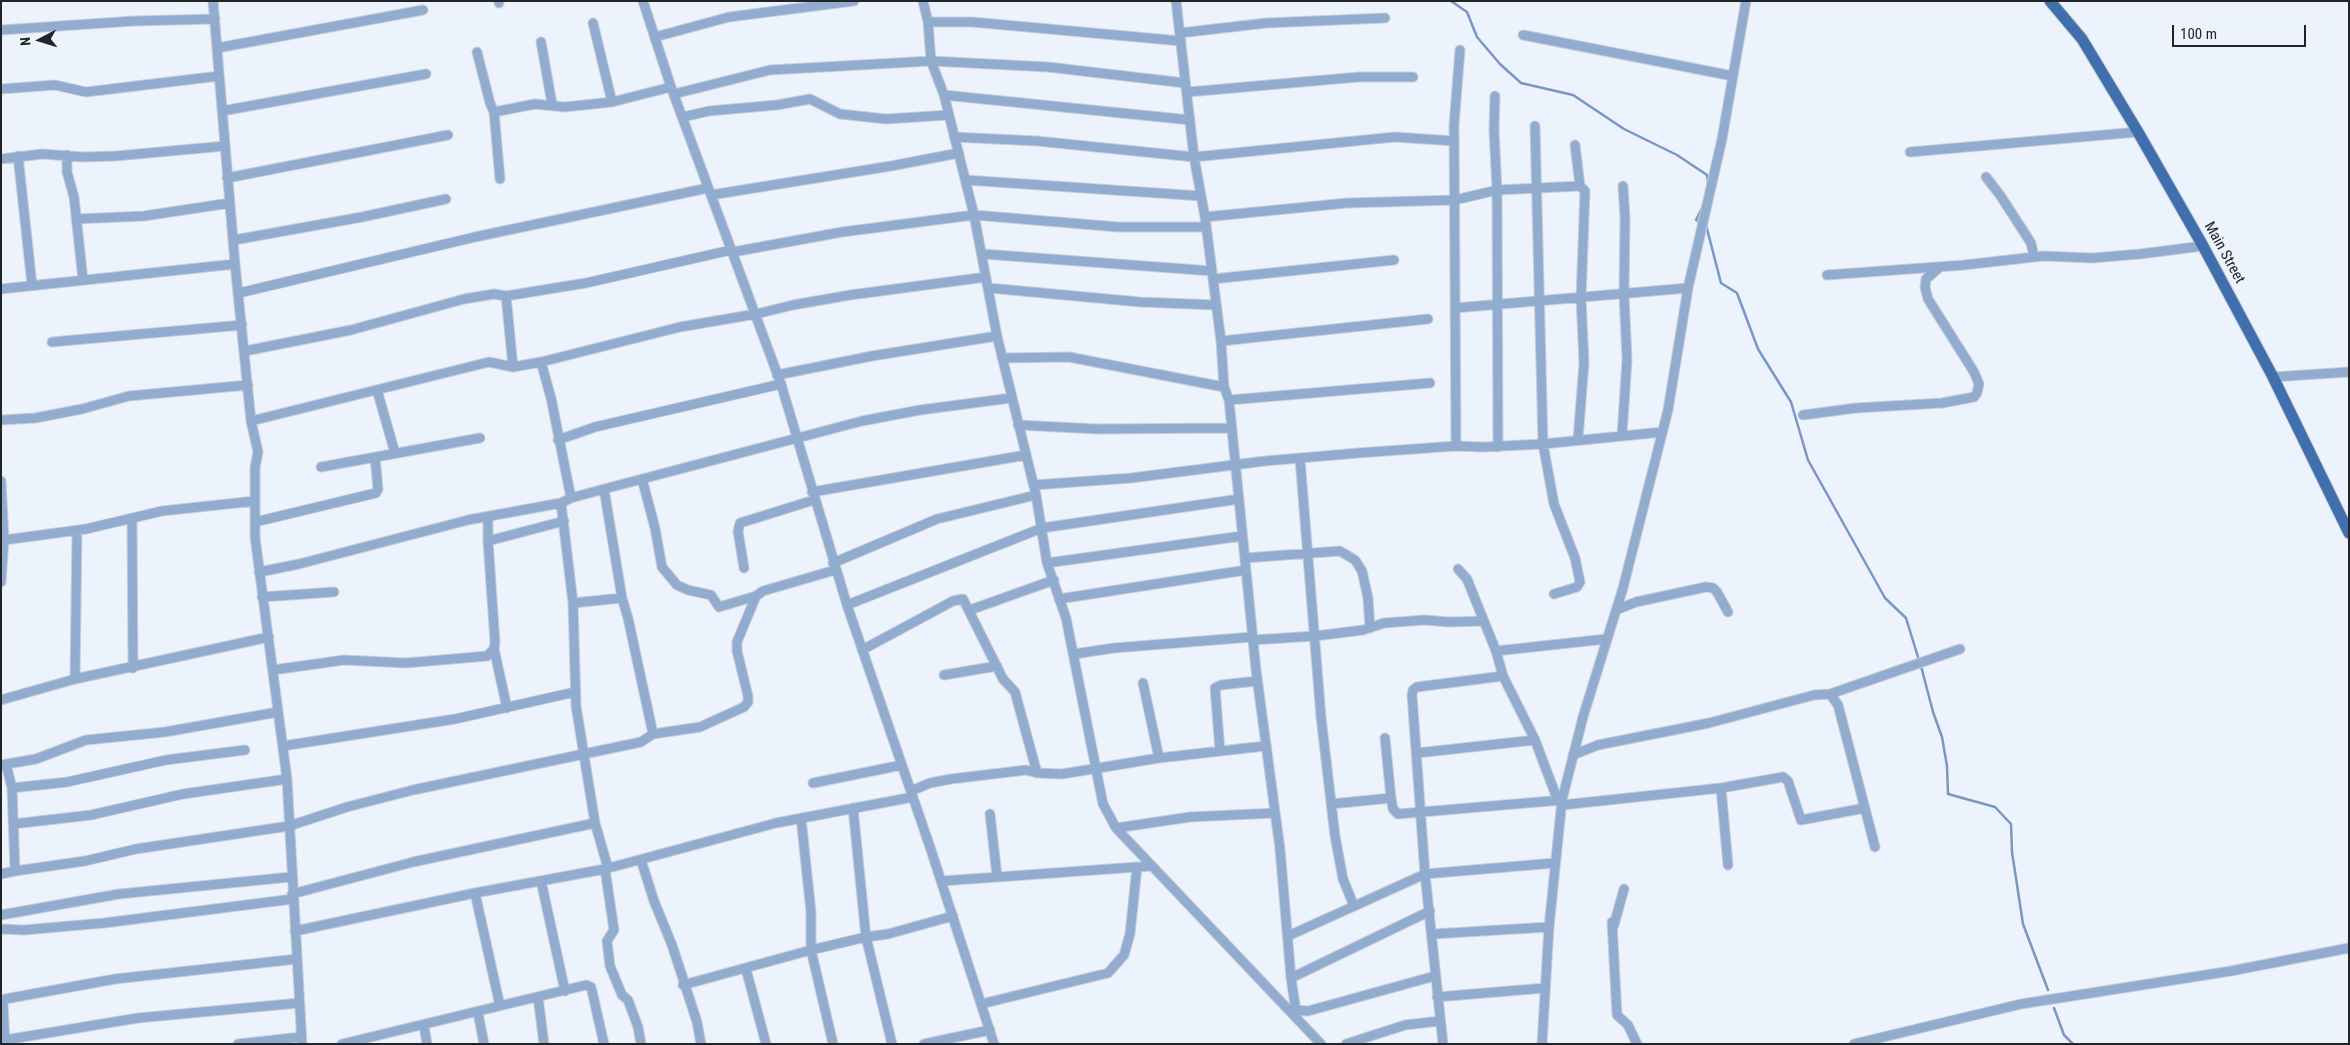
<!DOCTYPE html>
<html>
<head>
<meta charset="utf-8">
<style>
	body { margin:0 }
	#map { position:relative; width:2350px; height:1045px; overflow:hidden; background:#ecf3fd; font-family:"Roboto Condensed",sans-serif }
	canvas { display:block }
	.frame { position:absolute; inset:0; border:2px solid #222528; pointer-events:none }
	.north { position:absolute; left:15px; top:15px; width:50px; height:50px; -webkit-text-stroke:4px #ecf3fd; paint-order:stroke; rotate:265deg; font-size:14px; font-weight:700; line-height:20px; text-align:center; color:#222528 }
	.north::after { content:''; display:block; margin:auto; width:18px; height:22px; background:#222528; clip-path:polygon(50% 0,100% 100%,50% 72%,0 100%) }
	.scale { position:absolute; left:2172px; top:25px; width:134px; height:22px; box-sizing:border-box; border:2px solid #222528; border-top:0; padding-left:6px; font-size:15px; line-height:18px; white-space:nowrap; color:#222528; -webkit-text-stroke:4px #ecf3fd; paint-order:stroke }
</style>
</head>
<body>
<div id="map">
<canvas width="2350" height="1045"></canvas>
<div class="frame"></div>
<div class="north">N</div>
<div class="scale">100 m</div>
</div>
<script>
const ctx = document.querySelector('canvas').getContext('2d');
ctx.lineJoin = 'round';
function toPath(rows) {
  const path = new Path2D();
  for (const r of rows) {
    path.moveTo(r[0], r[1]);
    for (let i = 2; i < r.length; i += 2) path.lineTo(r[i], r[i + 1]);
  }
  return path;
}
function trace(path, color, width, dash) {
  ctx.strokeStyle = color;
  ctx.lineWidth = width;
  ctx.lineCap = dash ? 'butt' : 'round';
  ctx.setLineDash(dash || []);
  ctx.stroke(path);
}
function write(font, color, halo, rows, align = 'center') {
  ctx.font = font + ' "Roboto Condensed",sans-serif';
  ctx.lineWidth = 4;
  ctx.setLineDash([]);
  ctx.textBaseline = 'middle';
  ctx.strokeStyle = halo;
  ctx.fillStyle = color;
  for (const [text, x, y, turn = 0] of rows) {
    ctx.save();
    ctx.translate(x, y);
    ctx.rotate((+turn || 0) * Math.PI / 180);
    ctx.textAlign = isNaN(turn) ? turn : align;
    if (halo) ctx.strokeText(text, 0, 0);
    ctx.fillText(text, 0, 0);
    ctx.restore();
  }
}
const stream = toPath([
	[1451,1,1467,12,1477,37,1500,64,1521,83,1573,95,1624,129,1677,155,1707,175,1708,183],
	[1701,223,1696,220,1702,208],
	[1706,225,1721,283,1737,293,1758,349,1791,402,1808,460,1885,598,1906,618,1918,657],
	[1921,666,1933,712,1942,737,1947,766,1948,794,1995,807,2011,824,2012,852,2023,924,2048,990],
	[2054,1008,2064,1035,2073,1044]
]);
const minor = toPath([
	[213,1,235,264,251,421,258,452,255,468,255,537,287,779,302,1044],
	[499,1,499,3],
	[643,1,671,87,781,384,847,605,930,847,994,1044],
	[923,1,928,22,931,61,944,95,974,215,997,336,1036,495,1047,563,1066,618,1103,804,1116,828,1321,1044],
	[1176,1,1194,157,1205,217,1221,341,1224,387,1229,400,1256,670,1280,849,1291,978,1297,1018],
	[928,22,972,22,1181,41],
	[593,23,612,102],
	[1,30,134,21,215,19],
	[1180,33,1266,23,1385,18],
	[1523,35,1733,76],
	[655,37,729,17,854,1],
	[541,42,552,104],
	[217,48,423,10],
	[477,52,490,103,494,112,535,104,565,107,612,102,671,87],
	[1,89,55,85,86,92,219,76],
	[1188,92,1359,77,1413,77],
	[674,94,770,70,931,61,1048,67,1185,83],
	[944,95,1190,120],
	[1495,96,1494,130,1497,190,1498,447],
	[222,111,426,74],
	[494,112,500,179],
	[683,117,709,111,777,105,810,99,840,114,886,119,949,115],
	[1535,126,1543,444,1554,504,1575,558,1580,582,1577,587,1554,594],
	[954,137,1037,141,1194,157,1395,137,1454,141],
	[1575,145,1580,186],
	[1910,152,2138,132],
	[67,155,67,172,74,197,83,280],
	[18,156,32,285],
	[1,159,42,154,83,157,116,156,225,146],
	[1986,177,2000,195,2031,243,2034,257],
	[227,178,448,135],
	[966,180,1201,196],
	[711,195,891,166,959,153],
	[1205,217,1347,203,1455,200,1497,190,1580,186,1585,191,1581,298,1584,363,1578,439],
	[76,219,144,216,230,203],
	[234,240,362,217,446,199],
	[733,252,842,232,974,215,1118,227,1206,227],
	[983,254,1212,271],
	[1827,275,1964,265,2043,256,2092,258,2140,254,2203,246],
	[1213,279,1394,260],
	[989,288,1140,302,1216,305],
	[1,289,235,264],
	[239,293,475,237,708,188],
	[506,296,513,367],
	[1455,308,1688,288],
	[1221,341,1428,319],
	[52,342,242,325],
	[245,351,351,330,464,299,494,294,506,296,586,283,731,250],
	[1002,358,1069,357,1224,387],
	[777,375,872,356,997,336],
	[2273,377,2349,372],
	[377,390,395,453],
	[1229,400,1430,383],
	[1803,415,1856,408,1942,403,1974,397,1977,393,1979,384,1974,372,1928,299,1925,287,1926,279,1940,267],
	[1,420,35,418,82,409,129,396,248,385],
	[251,421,489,362,513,367,541,362],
	[1018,425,1097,429,1231,428],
	[1622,435,1627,360,1624,294,1625,218,1623,186],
	[558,440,595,427,781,384],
	[1456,446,1454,125,1460,50],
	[1300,459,1321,717,1335,836,1343,879,1354,906],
	[321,467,480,438],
	[642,479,862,421,920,410,1011,398],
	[1,481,4,540,1,582],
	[1034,485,1131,478,1265,461,1358,453,1456,446,1483,447,1543,444,1662,432],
	[604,489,642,479,655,528,662,567,677,585,688,590,711,595,719,607,756,596],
	[812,492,1026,455],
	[571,498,551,398,541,362,680,327,756,314,793,305,850,295,986,277],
	[561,503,573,603,576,706,595,823,608,868],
	[488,518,488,541],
	[132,519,133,668],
	[255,522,376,493,378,489,375,457],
	[4,540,86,529,162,511,255,501],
	[1245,558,1340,551,1355,560,1362,571,1368,598,1370,628],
	[833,563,937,519,1036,495],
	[1047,563,1242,536],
	[744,568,738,531,740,523,814,500],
	[1458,569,1467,579,1496,651,1503,676,1535,740,1558,801],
	[259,572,299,564,468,520,561,503,571,498,604,489,622,598,628,618,653,734,700,727,744,707,748,702,748,696,737,651,737,642,756,596,763,591,835,570],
	[262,597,334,592],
	[1059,599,1246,570],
	[573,603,622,598],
	[847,605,1042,528,1239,499],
	[970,610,1054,580],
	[1616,610,1636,602,1706,587,1713,588,1717,592,1728,612],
	[1253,640,1315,636,1363,630,1384,623,1425,620,1449,622,1484,621],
	[494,649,507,708],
	[862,650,953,601,963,599,1003,679,1015,692,1037,773],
	[1496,651,1606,639],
	[1074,654,1114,648,1252,637],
	[273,670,344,660,406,663,487,656,494,649,495,642,488,541,564,521],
	[944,675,997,666],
	[75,679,77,531],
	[1143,683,1159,758],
	[1830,694,1960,649],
	[1,700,75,679,269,637],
	[1385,738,1391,798,1393,809,1398,814,1562,800],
	[283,746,455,719,575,692],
	[1220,751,1215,688,1221,685,1257,681],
	[1417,753,1535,740],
	[1573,755,1598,745,1709,723,1814,695,1830,694,1838,705,1875,847],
	[1,765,36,759,86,740,165,732,278,712],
	[813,783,902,765],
	[12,788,67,782,166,760,245,750],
	[1721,788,1728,865],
	[911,791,930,783,951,779,1026,770,1037,773,1062,774,1159,758,1265,746],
	[1331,804,1391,798],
	[1562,805,1721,788,1783,777,1788,781,1801,820,1865,808],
	[853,808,866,937,892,1044],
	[990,814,997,876],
	[801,818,811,912,811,950,833,1044],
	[13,824,91,815,183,794,287,779],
	[1116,828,1190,817,1275,813],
	[641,860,654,901,672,945,697,1022,701,1044],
	[605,869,614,930,607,941,610,966,622,995,628,1000,638,1027,641,1044],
	[15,871,85,861,136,849,289,826,347,807,413,790,641,742,653,734],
	[1,874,15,871,12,788,6,764],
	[541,881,565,991],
	[942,881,1151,866],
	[475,893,500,1006],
	[292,894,413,862,595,823],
	[1,915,119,894,291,877],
	[1612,922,1617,1015,1628,1025,1637,1044],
	[1614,925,1624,889],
	[1,929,24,930,104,923,293,899],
	[295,931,475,893,605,869,776,823,913,797],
	[1433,934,1549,927],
	[1288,936,1425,874,1555,863],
	[746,969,766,1044],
	[1291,978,1430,911],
	[683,985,811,950,866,937,888,934,953,916],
	[538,997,544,1044],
	[1437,997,1545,988],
	[981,1004,1108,973,1124,955,1130,934,1137,867],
	[1296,1010,1308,1011,1435,976],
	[478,1013,484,1044],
	[424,1026,427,1044],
	[5,1040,138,1018,299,1003],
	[5,1044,3,1002,5,999,115,979,297,959],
	[238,1044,301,1037],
	[342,1044,586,985,591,987,592,991,604,1044],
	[924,1044,990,1030],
	[1346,1044,1405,1025,1440,1021],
	[1443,1044,1425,874,1412,695,1413,690,1417,687,1503,676],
	[1542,1044,1549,927,1562,800,1583,717,1623,588,1668,410,1688,288,1722,139,1746,1],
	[1854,1044,2021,1004,2231,971,2349,948]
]);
const major = toPath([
	[2050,1,2082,39,2138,132,2203,246,2273,377,2349,533]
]);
const streetNames = [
	["Main Street",2224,253,61]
];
trace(stream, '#7997c1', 2.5);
trace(minor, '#c8ced7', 11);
trace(major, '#c8ced7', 13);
trace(minor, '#92acd0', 9);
trace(major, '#406fae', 11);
write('15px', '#222528', '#ecf3fd', streetNames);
</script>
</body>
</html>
